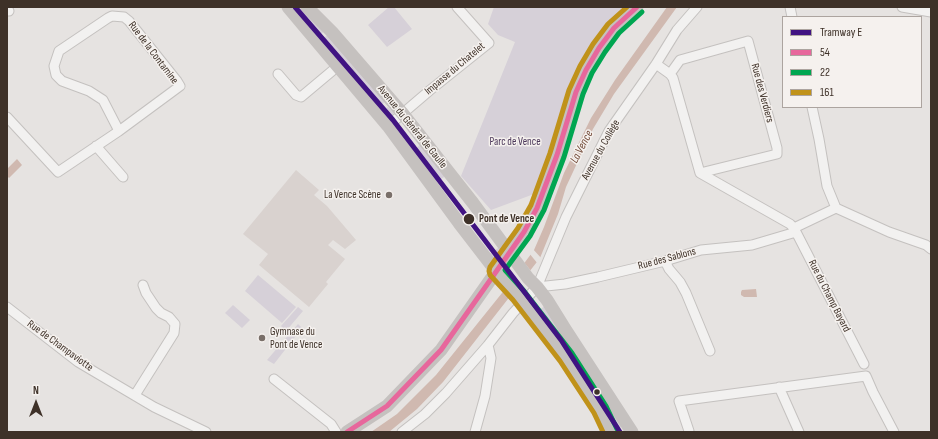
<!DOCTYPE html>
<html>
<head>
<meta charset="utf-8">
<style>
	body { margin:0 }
	#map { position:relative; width:938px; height:439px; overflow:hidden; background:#e6e3e1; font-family:"Sofia Sans Condensed",sans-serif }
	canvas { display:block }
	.frame { position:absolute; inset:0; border:8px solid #3e3128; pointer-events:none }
	.legend { position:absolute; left:782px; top:16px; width:140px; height:92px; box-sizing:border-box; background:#f5f1ee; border:1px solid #aca49f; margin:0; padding:5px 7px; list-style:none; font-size:12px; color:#3e3128 }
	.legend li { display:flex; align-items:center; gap:8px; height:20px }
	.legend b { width:20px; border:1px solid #aca49f }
	.north { position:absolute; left:16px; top:383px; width:40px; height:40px; -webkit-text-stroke:3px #f5f1ee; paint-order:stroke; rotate:0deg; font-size:11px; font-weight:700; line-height:16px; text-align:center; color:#3e3128 }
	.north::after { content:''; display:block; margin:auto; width:14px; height:18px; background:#3e3128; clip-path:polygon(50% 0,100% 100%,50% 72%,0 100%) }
</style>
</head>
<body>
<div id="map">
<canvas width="938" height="439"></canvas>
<div class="frame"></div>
<ul class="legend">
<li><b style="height:5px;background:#401382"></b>Tramway E</li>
<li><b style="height:5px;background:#e7679c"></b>54</li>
<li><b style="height:5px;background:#00a651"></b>22</li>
<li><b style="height:5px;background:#c0921a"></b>161</li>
</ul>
<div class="north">N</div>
</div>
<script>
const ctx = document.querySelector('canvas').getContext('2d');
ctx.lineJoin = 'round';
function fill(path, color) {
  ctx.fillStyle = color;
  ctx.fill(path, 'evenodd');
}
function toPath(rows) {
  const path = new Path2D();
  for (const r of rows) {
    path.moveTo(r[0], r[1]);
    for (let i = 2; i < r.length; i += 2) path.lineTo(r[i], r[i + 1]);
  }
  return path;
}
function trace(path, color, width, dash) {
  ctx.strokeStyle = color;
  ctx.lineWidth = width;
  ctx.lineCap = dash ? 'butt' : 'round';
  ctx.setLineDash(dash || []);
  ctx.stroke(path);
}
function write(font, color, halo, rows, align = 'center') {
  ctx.font = font + ' "Sofia Sans Condensed",sans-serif';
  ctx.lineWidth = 3;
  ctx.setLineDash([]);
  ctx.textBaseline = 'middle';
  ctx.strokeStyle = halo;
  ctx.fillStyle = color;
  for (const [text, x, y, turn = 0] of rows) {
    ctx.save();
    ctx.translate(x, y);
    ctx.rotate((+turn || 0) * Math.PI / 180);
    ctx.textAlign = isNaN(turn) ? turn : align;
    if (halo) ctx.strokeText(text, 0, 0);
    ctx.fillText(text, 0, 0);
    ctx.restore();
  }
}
const built = toPath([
	[296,170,319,190,314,195,327,206,356,240,345,249,333,240,328,245,345,259,326,282,328,284,309,307,259,265,268,254,243,234]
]);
const green = toPath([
	[292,7,303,7,326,30,317,37],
	[389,7,394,7,412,29,387,47,368,25],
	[494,7,630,7,600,39,576,76,552,154,534,194,491,210,461,176,515,42,498,35,488,24],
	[328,34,387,100,378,108,321,41],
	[388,107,395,115,389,119,382,111],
	[421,144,447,175,434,184,412,152],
	[498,248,503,255,496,262,488,255],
	[258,275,296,307,282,323,245,291],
	[233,305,250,320,242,328,225,313],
	[545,306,623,426,616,430,534,313],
	[298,307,303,311,286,331,281,326],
	[298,324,302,328,274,364,267,360]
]);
const water = toPath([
	[667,7,677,7,614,94,593,129,566,187,558,214,540,258,443,382,417,409,389,432,371,432,397,414,436,375,502,293,534,250,544,227,564,173,591,118,615,80],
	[17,159,22,165,9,178,7,176,7,169],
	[756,289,757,297,744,297,741,295,741,292,742,290]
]);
const pier = toPath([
	[532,248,542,259,538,264,529,253],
	[523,261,531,271,511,299,502,290]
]);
const street = toPath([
	[790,7,792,17],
	[902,7,931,12],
	[7,11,9,11],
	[656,64,670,74,673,78,700,173,790,224,794,228,864,364],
	[278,74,296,95,301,97,338,66],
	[670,74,680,60,748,41,777,148,777,154,700,173],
	[812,107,819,139,827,186,836,208],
	[7,117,58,172,119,131,180,86,177,81,129,21,124,17,112,16,108,18,59,51,54,66,56,75,62,81,89,91,103,100,119,131],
	[388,126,429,91,489,43,457,7],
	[96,146,123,177],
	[794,228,836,208,889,232,926,245,931,249],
	[665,261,669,269,680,282,686,293,710,351],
	[537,287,565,284,598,277,665,261,701,250,752,245,796,232],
	[7,307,78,362,154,407,206,432],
	[274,379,331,424,336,432],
	[779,387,799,432],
	[135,395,174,333,175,324,169,317,161,313,156,308,146,293,143,285],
	[689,431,679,401,866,376,873,392,894,432],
	[402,432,425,414,446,393,488,345],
	[475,432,485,396,491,358,488,345,513,313,537,287,566,217,609,131,656,64,677,30,697,7]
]);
const secondary = toPath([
	[288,7,388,126,459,223,496,271,518,295,566,357,600,410,611,432],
	[307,7,332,32,403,114,473,203,528,278,537,287,547,300,565,329,632,432],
	[347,432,387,406,441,350,524,232,537,208,557,155,576,92,586,70,599,48,614,28,637,7]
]);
const tram = toPath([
	[352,67,367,91]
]);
const bus1 = toPath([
	[347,432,387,406,441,350,524,232,537,208,557,155,576,92,586,70,599,48,614,28,637,7]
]);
const bus2 = toPath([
	[617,429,606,406,572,353,524,291,505,270,530,236,544,210,564,157,583,94,592,73,605,52,619,33,642,12]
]);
const bus3 = toPath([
	[603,432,594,413,560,361,513,300,490,275,489,271,490,267,518,228,531,205,550,153,569,90,580,66,593,44,608,24,627,7]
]);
const tram1 = toPath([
	[295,7,393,120,561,340,620,432]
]);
const markers = [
	[389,195,4,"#796f69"],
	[469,219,6,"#3e3128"],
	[262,338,4,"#796f69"],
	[597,392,3.5,"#3e3128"]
];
const streetNames = [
	["Rue de la Contamine",153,53,53],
	["Impasse du Chatelet",455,69,-40],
	["Rue des Verdiers",762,93,75],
	["Avenue du Général de Gaulle",412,127,51],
	["Avenue du Collège",601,150,-61],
	["Rue des Sablons",667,259,-15],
	["Rue du Champ Bayard",829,296,63],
	["Rue de Champaviotte",60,346,36]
];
const parkNames = [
	["Parc de Vence",515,142]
];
const poiNames = [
	["La Vence Scène",381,195],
	["Gymnase du",270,332,"left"],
	["Pont de Vence",270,345,"left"]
];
const stopNames = [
	["Pont de Vence",479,219]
];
const waterNames = [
	["La Vence",582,147,-62]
];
fill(built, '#d9d2cf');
fill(green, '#d6d0d8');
fill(water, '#d0b9b0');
fill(pier, '#e6e3e1');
trace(street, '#c4c1bf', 11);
trace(street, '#f2f1f0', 9);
trace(secondary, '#c5c1bf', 13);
trace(tram, '#cecbc9', 1);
trace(bus1, '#e7679c', 5);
trace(bus2, '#00a651', 5);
trace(bus3, '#c0921a', 5);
trace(tram1, '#401382', 5);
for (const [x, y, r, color] of markers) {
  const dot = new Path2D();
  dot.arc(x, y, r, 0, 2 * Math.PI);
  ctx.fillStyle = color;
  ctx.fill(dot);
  trace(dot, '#f5f1ee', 1.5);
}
write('11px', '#3e3128', '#f5f1ee', streetNames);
write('11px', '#4a3659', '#f5f1ee', parkNames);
write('11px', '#3e3128', '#f5f1ee', poiNames, 'right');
write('bold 11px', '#3e3128', '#f5f1ee', stopNames, 'left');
write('italic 12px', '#704734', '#f5f1ee', waterNames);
</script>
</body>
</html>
